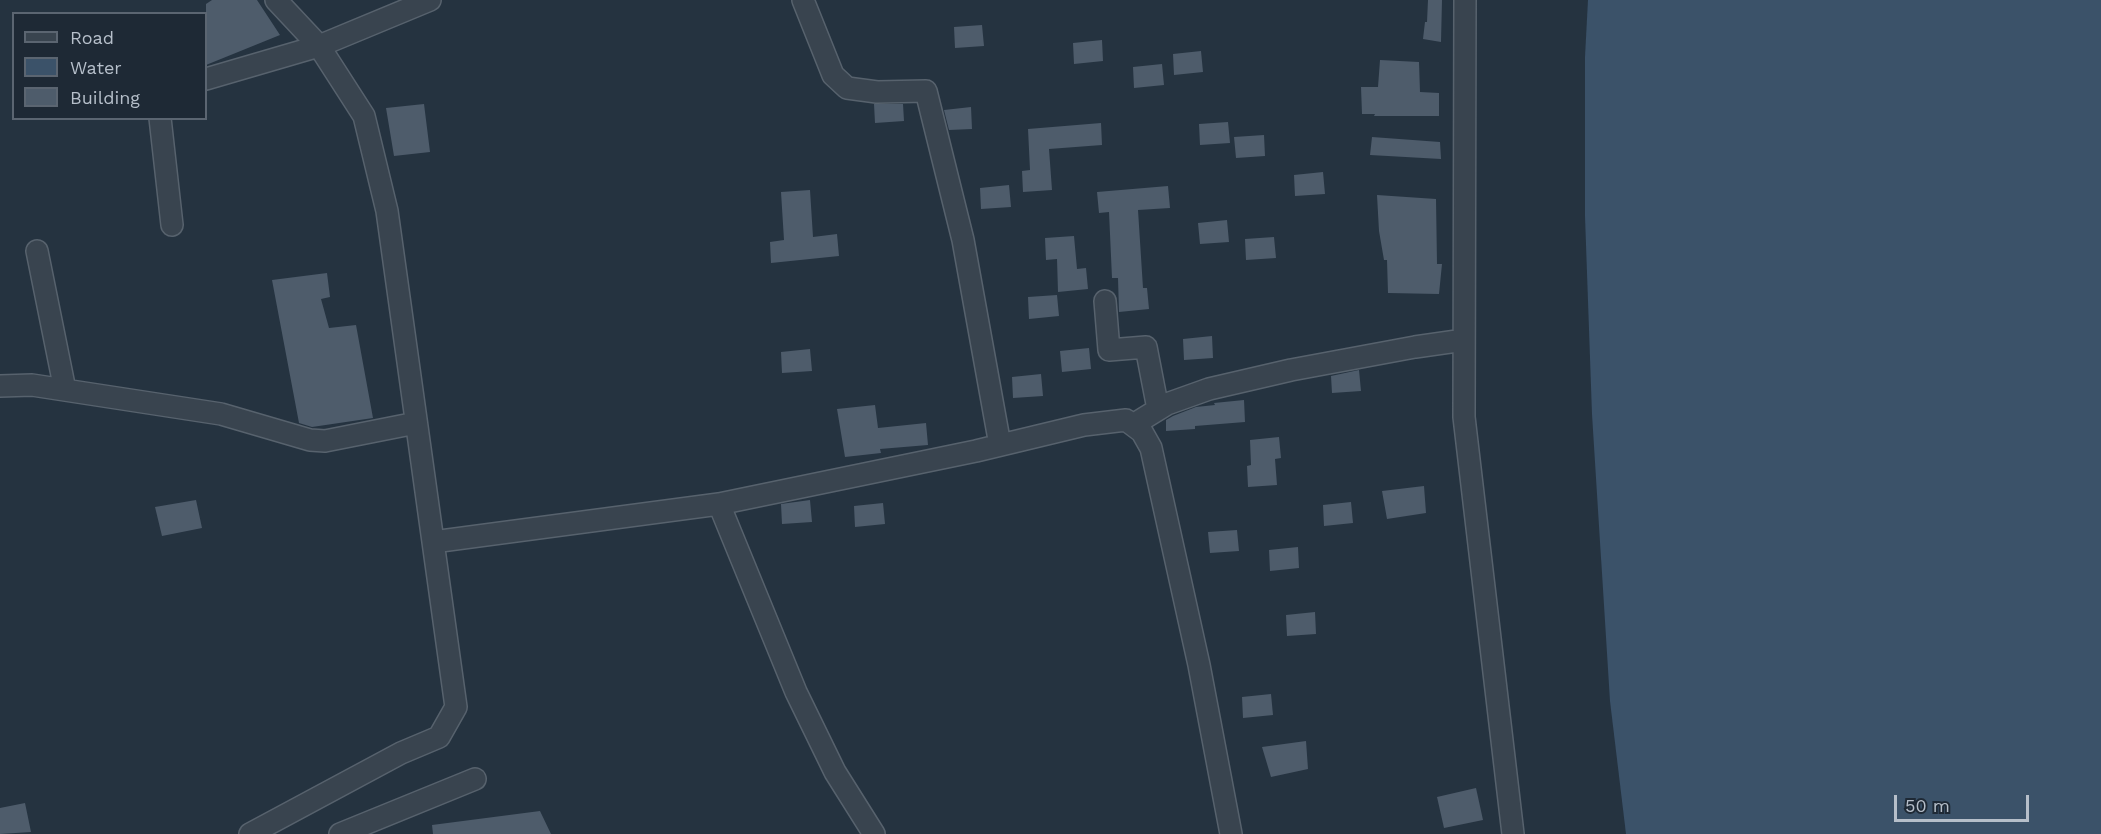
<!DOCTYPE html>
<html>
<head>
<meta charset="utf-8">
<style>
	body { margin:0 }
	#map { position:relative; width:2101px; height:834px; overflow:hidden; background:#253340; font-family:"Work Sans",sans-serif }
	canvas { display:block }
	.legend { position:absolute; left:12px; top:12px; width:195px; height:108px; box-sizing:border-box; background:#1e2935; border:2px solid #5b6571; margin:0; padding:8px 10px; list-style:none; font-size:18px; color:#b6bfca }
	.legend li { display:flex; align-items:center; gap:12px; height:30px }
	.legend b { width:30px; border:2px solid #5b6571 }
	.scale { position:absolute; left:1894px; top:795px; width:135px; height:27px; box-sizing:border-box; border:3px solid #b6bfca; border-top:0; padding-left:8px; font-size:18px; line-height:21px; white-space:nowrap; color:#b6bfca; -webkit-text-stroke:4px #1e2935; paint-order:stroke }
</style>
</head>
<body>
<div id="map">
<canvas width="2101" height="834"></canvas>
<ul class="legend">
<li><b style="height:8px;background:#39444f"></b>Road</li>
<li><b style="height:16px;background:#3b5269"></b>Water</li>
<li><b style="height:16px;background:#4e5c6b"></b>Building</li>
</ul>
<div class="scale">50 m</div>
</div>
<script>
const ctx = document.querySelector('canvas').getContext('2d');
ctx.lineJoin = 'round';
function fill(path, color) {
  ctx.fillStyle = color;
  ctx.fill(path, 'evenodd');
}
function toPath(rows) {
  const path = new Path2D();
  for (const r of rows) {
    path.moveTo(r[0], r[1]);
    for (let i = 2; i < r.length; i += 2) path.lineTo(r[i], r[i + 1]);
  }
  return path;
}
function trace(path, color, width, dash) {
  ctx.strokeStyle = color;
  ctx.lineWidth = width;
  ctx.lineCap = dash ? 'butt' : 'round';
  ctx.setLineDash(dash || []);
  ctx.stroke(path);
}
const water = toPath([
	[1588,0,2101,0,2101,834,1626,834,1610,701,1592,414,1585,216,1585,57]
]);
const building = toPath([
	[212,0,257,0,280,35,206,65,206,4],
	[1428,0,1442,0,1441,42,1423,39,1425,22,1427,22],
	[982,25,984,46,955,48,954,27],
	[1102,40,1103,61,1074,64,1073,43],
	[1201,51,1203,72,1174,75,1173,54],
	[1380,60,1419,62,1420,92,1439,93,1439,116,1374,116,1375,114,1362,114,1361,87,1378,87],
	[1162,64,1164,85,1134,88,1133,67],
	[424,104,430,152,394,156,386,108],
	[874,104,903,104,904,121,875,123],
	[971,107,972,129,949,130,944,110],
	[1228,122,1230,143,1200,145,1199,124],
	[1101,123,1102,145,1049,149,1052,190,1023,192,1022,171,1030,170,1028,129],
	[1264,135,1265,156,1236,158,1234,137],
	[1372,137,1440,142,1441,159,1370,155],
	[1323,172,1325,194,1295,196,1294,175],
	[1009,185,1011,207,981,209,980,188],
	[1168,186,1170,208,1138,210,1143,288,1147,288,1149,309,1119,312,1118,278,1112,278,1109,212,1099,213,1097,192],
	[810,190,813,237,837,234,839,256,771,263,770,242,784,240,781,192],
	[1377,195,1436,199,1437,264,1442,264,1439,294,1388,293,1387,260,1384,260,1379,231],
	[1227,220,1229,242,1200,244,1198,223],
	[1074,236,1077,269,1086,268,1088,289,1058,292,1057,259,1046,260,1045,238],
	[1274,237,1276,258,1246,260,1245,239],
	[327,273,330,297,321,299,329,328,356,325,373,418,312,427,299,423,272,280],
	[1057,295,1059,316,1029,319,1028,297],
	[1212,336,1213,358,1184,360,1183,339],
	[1089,348,1091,369,1062,372,1060,351],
	[810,349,812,371,782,373,781,352],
	[1359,370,1361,391,1332,393,1331,376],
	[1041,374,1043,396,1013,398,1012,377],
	[1244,400,1245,422,1195,426,1195,429,1166,431,1166,420,1173,416,1196,407,1215,405,1214,403],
	[875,405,878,428,926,423,928,445,880,449,881,453,845,457,837,409],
	[1279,437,1281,458,1275,459,1277,485,1248,487,1247,466,1251,465,1250,440],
	[1424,486,1426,513,1387,519,1382,491],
	[196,500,202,528,162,536,155,507],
	[810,500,812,522,782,524,781,504],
	[1351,502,1353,523,1324,526,1323,505],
	[883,503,885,524,855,527,854,506],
	[1237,530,1239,551,1210,553,1208,532],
	[1298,547,1299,568,1270,571,1269,550],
	[1315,612,1316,634,1287,636,1286,615],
	[1271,694,1273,715,1243,718,1242,697],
	[1306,741,1308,769,1271,777,1262,747],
	[1476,788,1483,820,1444,828,1437,797],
	[25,803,31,832,0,834,0,808],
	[540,811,551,834,433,834,432,825]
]);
const minor = toPath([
	[803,0,833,75,847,88,877,92,926,91,963,240,1000,445],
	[1465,0,1464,417,1513,834],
	[206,79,319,46,430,0],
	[160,118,172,225],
	[37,251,65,390],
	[1105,301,1109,350,1146,347,1158,409],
	[0,386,32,385,221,414,310,440,325,441,416,423],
	[1133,425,1167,404,1209,389,1291,370,1415,347,1464,340],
	[719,504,796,692,835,772,874,834],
	[433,542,719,504,976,451,1084,425,1126,420,1142,432,1151,448,1199,665,1231,834],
	[250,834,401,753,439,737,456,707,387,211,364,116,319,46,276,0],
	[340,834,475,779]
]);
fill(water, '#3b5269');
fill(building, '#4e5c6b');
trace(minor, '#57626d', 24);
trace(minor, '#39444f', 21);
</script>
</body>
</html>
